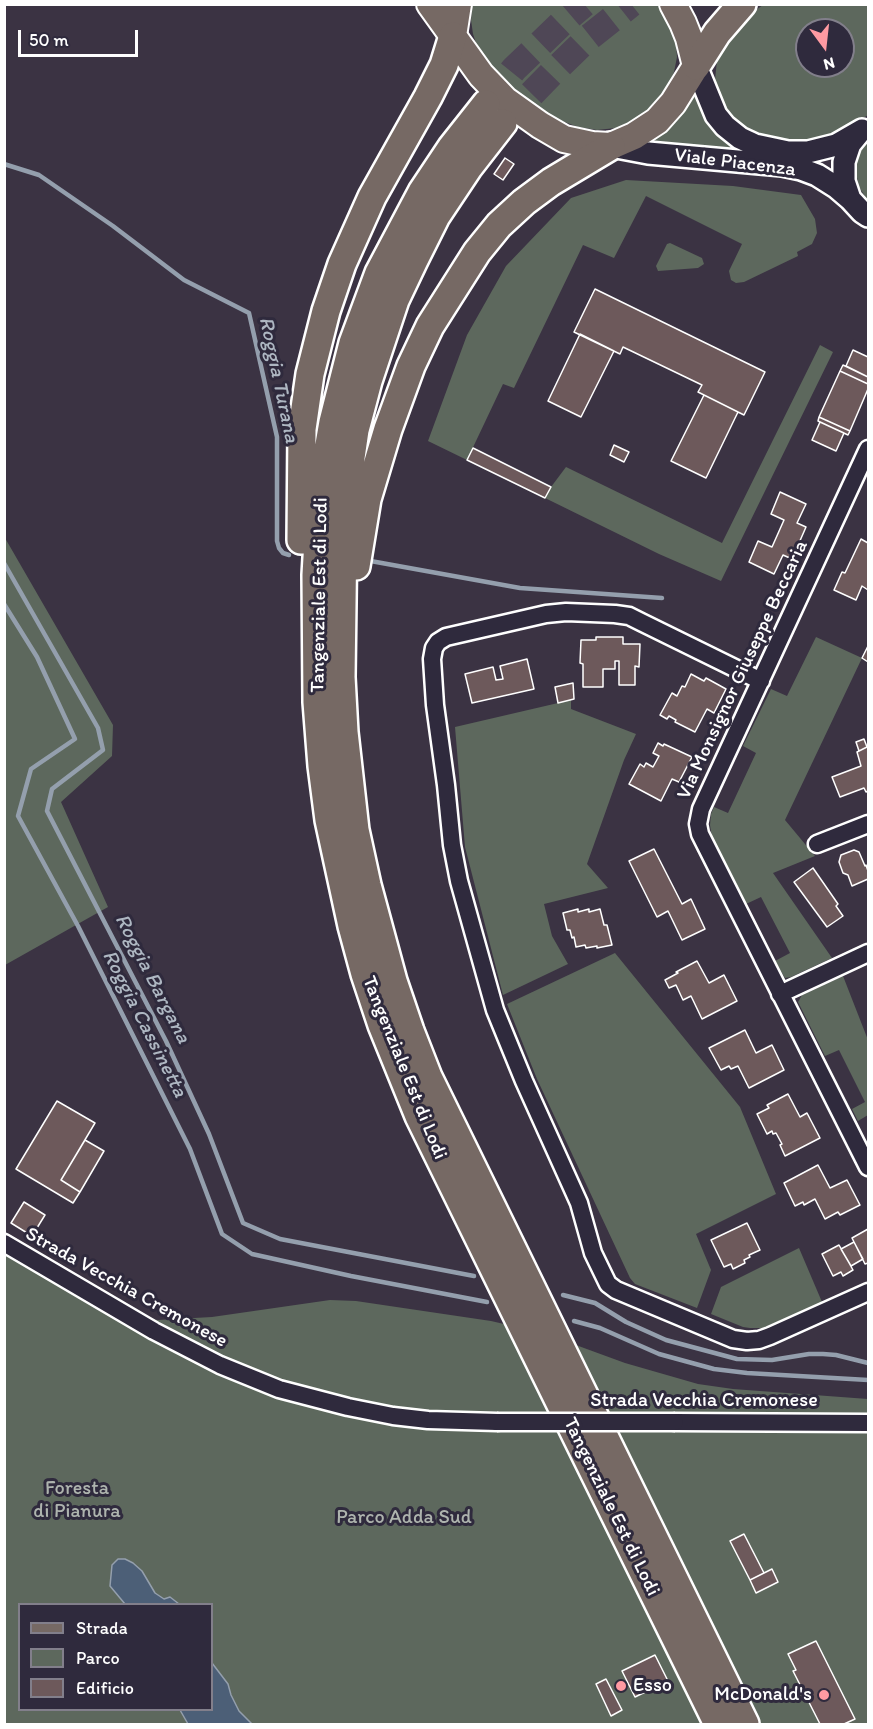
<!DOCTYPE html>
<html>
<head>
<meta charset="utf-8">
<style>
	body { margin:0 }
	#map { position:relative; width:873px; height:1729px; overflow:hidden; background:#3b3343; font-family:Itim,sans-serif }
	canvas { display:block }
	.frame { position:absolute; inset:0; border:6px solid #fff; pointer-events:none }
	.legend { position:absolute; left:18px; top:1603px; width:195px; height:108px; box-sizing:border-box; background:#2f2a3d; border:2px solid #827f8b; margin:0; padding:8px 10px; list-style:none; font-size:18px; color:#fff }
	.legend li { display:flex; align-items:center; gap:12px; height:30px }
	.legend b { width:30px; border:2px solid #827f8b }
	.north { position:absolute; left:795px; top:18px; width:60px; height:60px; box-sizing:border-box; background:#2f2a3d; border:2px solid #827f8b; border-radius:50%; rotate:165deg; font-size:16px; font-weight:700; line-height:24px; text-align:center; color:#fff }
	.north::after { content:''; display:block; margin:auto; width:21px; height:27px; background:#ff9aa2; clip-path:polygon(50% 0,100% 100%,50% 72%,0 100%) }
	.scale { position:absolute; left:18px; top:30px; width:120px; height:27px; box-sizing:border-box; border:3px solid #fff; border-top:0; padding-left:8px; font-size:18px; line-height:21px; white-space:nowrap; color:#fff; -webkit-text-stroke:4px #2f2a3d; paint-order:stroke }
</style>
</head>
<body>
<div id="map">
<canvas width="873" height="1729"></canvas>
<div class="frame"></div>
<ul class="legend">
<li><b style="height:8px;background:#766964"></b>Strada</li>
<li><b style="height:16px;background:#5d685d"></b>Parco</li>
<li><b style="height:16px;background:#6d595b"></b>Edificio</li>
</ul>
<div class="north">N</div>
<div class="scale">50 m</div>
</div>
<script>
const ctx = document.querySelector('canvas').getContext('2d');
ctx.lineJoin = 'round';
function fill(path, color) {
  ctx.fillStyle = color;
  ctx.fill(path, 'evenodd');
}
function toPath(rows) {
  const path = new Path2D();
  for (const r of rows) {
    path.moveTo(r[0], r[1]);
    for (let i = 2; i < r.length; i += 2) path.lineTo(r[i], r[i + 1]);
  }
  return path;
}
function trace(path, color, width, dash) {
  ctx.strokeStyle = color;
  ctx.lineWidth = width;
  ctx.lineCap = dash ? 'butt' : 'round';
  ctx.setLineDash(dash || []);
  ctx.stroke(path);
}
function write(font, color, halo, rows, align = 'center') {
  ctx.font = font + ' Itim,sans-serif';
  ctx.lineWidth = 6;
  ctx.setLineDash([]);
  ctx.textBaseline = 'middle';
  ctx.strokeStyle = halo;
  ctx.fillStyle = color;
  for (const [text, x, y, turn = 0] of rows) {
    ctx.save();
    ctx.translate(x, y);
    ctx.rotate((+turn || 0) * Math.PI / 180);
    ctx.textAlign = isNaN(turn) ? turn : align;
    if (halo) ctx.strokeText(text, 0, 0);
    ctx.fillText(text, 0, 0);
    ctx.restore();
  }
}
const green = toPath([
	[472,5,658,5,667,17,676,44,677,57,674,72,667,90,658,102,647,113,633,122,616,128,597,130,578,127,559,120,538,107,512,87,489,67,479,52,473,34,471,20],
	[763,5,868,5,868,115,839,134,794,145,754,135,741,127,729,114,720,99,715,80,717,60,723,43,743,19],
	[807,30,843,30,843,66,807,66],
	[694,94,697,94,718,133,731,145,732,150,652,145,653,140,665,131,683,113],
	[868,141,868,201,859,187,856,173,857,159,863,147],
	[626,180,733,186,801,195,815,219,817,233,812,244,797,252,798,256,744,282,736,283,731,280,729,271,742,244,646,196,614,258,583,245,514,388,503,384,467,460,428,441,467,335,506,266,571,198],
	[670,243,702,258,704,264,698,268,658,271,656,266,667,244],
	[820,345,833,352,721,581,659,554,545,498,551,487,566,467,722,543],
	[5,538,113,725,112,756,61,802,108,907,5,965],
	[816,637,862,658,785,820,815,856,773,873,832,958,791,977,785,978,775,961,790,953,761,897,746,904,712,838,710,825,711,814,714,807,728,813,756,753,743,746,771,689,787,696],
	[571,700,571,709,636,734,624,760,587,864,608,888,544,904,552,936,568,964,503,995,465,847,455,727],
	[615,953,740,1107,776,1194,696,1234,711,1270,697,1308,635,1284,630,1278,537,1079,507,1004],
	[843,976,868,1040,868,1115,858,1121,852,1109,865,1102,839,1050,825,1056,798,1002,802,995],
	[799,1248,822,1302,763,1328,750,1328,743,1327,711,1314,721,1287],
	[4,1252,129,1317,158,1320,212,1317,330,1300,356,1301,491,1321,543,1333,625,1363,698,1384,733,1389,868,1399,868,1724,5,1724],
	[20,1604,212,1604,212,1710,20,1710]
]);
const water = toPath([
	[118,1559,125,1559,133,1563,142,1571,155,1593,164,1599,170,1597,179,1604,125,1604,110,1586,112,1565,118,1559],
	[212,1663,228,1684,231,1695,239,1711,252,1724,188,1724,180,1710,212,1710,212,1663]
]);
const stream = toPath([
	[4,164,39,175,113,226,184,280,249,313,277,437,277,541,279,548,283,553,289,555],
	[365,560,520,588,662,598],
	[4,563,98,728,103,750,52,789,47,811,166,1041,209,1134,243,1223,280,1239,474,1276],
	[4,604,37,657,75,739,31,769,18,816,78,926,190,1149,222,1234,252,1254,351,1276,487,1302],
	[563,1295,595,1303,626,1322,666,1340,737,1359,772,1360,809,1354,823,1354,836,1355,868,1363],
	[574,1321,600,1328,659,1354,714,1369,747,1373,868,1380]
]);
const building = toPath([
	[505,158,514,164,503,180,494,174,505,158],
	[595,289,765,372,744,415,698,392,702,385,623,347,620,354,574,332,595,289],
	[580,334,614,351,581,417,548,401,580,334],
	[853,350,868,357,868,377,846,366,853,350],
	[843,365,868,377,868,384,840,371,843,365],
	[840,371,868,384,868,389,850,431,819,417,840,371],
	[704,395,738,412,706,478,671,461,704,395],
	[819,417,850,431,848,435,818,421,819,417],
	[820,422,844,433,836,451,812,440,820,422],
	[614,445,629,452,624,462,610,455,614,445],
	[473,448,551,487,545,498,467,460,473,448],
	[780,492,806,504,797,523,806,527,792,559,783,555,774,574,749,562,758,541,772,547,784,520,771,514,780,492],
	[861,539,868,543,868,590,862,586,856,600,834,590,842,572,845,573,861,539],
	[596,637,623,637,623,644,640,644,639,667,635,666,635,685,619,685,619,661,615,661,615,669,603,669,603,687,583,687,583,664,580,663,581,640,596,640,596,637],
	[868,646,868,662,862,658,868,646],
	[527,659,534,689,472,703,465,674,493,667,496,680,503,679,500,666,527,659],
	[691,674,704,681,706,678,726,689,714,713,707,709,695,732,675,722,676,720,669,716,667,719,660,715,672,693,677,696,682,686,685,687,691,674],
	[573,683,574,699,558,703,555,687,573,683],
	[864,739,867,747,859,751,856,742,864,739],
	[658,743,663,746,664,744,692,757,679,782,672,779,661,801,629,784,640,764,644,767,646,763,653,767,659,756,653,753,658,743],
	[867,747,868,747,868,791,866,792,864,788,840,797,832,777,861,766,857,752,867,747],
	[654,849,682,904,691,899,705,929,682,940,668,911,657,917,629,861,654,849],
	[854,850,859,852,865,866,866,865,868,871,868,879,852,886,848,875,843,873,839,862,841,855,854,850],
	[813,868,838,904,836,906,843,916,827,927,794,882,813,868],
	[578,909,578,912,589,909,589,912,600,909,604,925,607,925,612,945,597,948,597,946,586,948,585,945,576,947,574,937,572,938,570,930,567,930,563,913,578,909],
	[697,961,709,983,724,975,737,1001,702,1019,691,996,683,1000,676,985,669,988,665,980,678,973,676,972,697,961],
	[745,1030,756,1053,772,1045,784,1070,749,1088,738,1066,731,1069,729,1066,721,1070,709,1048,745,1030],
	[788,1094,800,1117,807,1113,820,1138,785,1156,780,1145,782,1144,776,1133,773,1134,772,1131,767,1134,757,1114,769,1108,767,1105,788,1094],
	[57,1101,95,1123,61,1180,80,1192,73,1203,16,1169,57,1101],
	[85,1140,104,1151,80,1192,61,1180,85,1140],
	[818,1165,830,1188,847,1180,860,1205,840,1215,838,1212,825,1219,815,1199,804,1205,803,1202,795,1206,784,1183,818,1165],
	[24,1202,45,1215,32,1236,11,1223,24,1202],
	[747,1223,760,1250,749,1255,750,1257,744,1260,745,1263,733,1269,731,1264,724,1267,711,1240,747,1223],
	[868,1229,868,1263,865,1264,852,1238,868,1229],
	[854,1242,863,1259,851,1266,841,1249,854,1242],
	[839,1245,853,1270,843,1276,841,1272,833,1276,822,1254,839,1245],
	[744,1534,764,1573,750,1580,730,1541,744,1534],
	[772,1569,778,1582,756,1593,750,1580,772,1569],
	[816,1641,855,1719,844,1724,820,1724,793,1671,796,1670,788,1654,816,1641],
	[655,1655,668,1681,635,1697,622,1671,655,1655],
	[606,1679,622,1710,611,1716,596,1684,606,1679]
]);
const trunkTunnel = toPath([
	[486,104,514,69,564,21,584,4],
	[503,123,551,74,587,39,631,4]
]);
const minor = toPath([
	[868,449,701,809,698,824,700,834,868,1167],
	[761,681,641,622,629,616,615,614,566,612,546,614,446,637,438,642,434,648,432,659,435,705,446,785,452,845,459,881,495,1010,524,1081,579,1203,593,1253,608,1284,616,1290,733,1339,747,1341,759,1340,770,1336,868,1292],
	[817,844,868,824],
	[780,994,868,953],
	[4,1243,154,1331,220,1365,279,1389,348,1407,393,1416,428,1420,497,1422],
	[675,1422,868,1423]
]);
const tertiary = toPath([
	[696,66,716,115,725,126,740,138,755,145,788,152,808,152,836,145,862,130],
	[859,133,850,144,844,162,844,181,850,199,862,212,868,216],
	[611,146,648,153,782,165,801,169,817,175,836,187,850,199]
]);
const primary = toPath([
	[430,4,481,75,505,100,540,125,564,139,592,145,611,146,634,136,657,121,673,103,696,66,689,38,683,23,673,4],
	[453,36,458,4]
]);
const trunk = toPath([
	[696,66,717,33,742,4],
	[486,104,452,147,422,192,379,273,353,343,333,422,324,473,319,523,316,575,317,702,322,766,329,820,352,926,365,974,382,1025,419,1116,718,1724],
	[503,123,468,168,436,216,414,260,395,300,368,381,355,430,348,478,343,528,341,677,344,732,355,830,367,885,393,981,410,1031,428,1077,745,1724],
	[301,540,302,429,310,374,326,311,342,264,372,197,428,97,444,65,453,36],
	[356,566,367,499,388,429,411,366,430,326,477,252,499,225,524,202,551,182,611,146]
]);
const minorBridge = toPath([
	[497,1422,675,1422]
]);
const markers = [
	[621,1686,6,"#ff9aa2"],
	[824,1695,6,"#ff9aa2"]
];
const streetNames = [
	["Viale Piacenza",735,163,7],
	["Tangenziale Est di Lodi",320,595,-89],
	["Via Monsignor Giuseppe Beccaria",743,670,-65],
	["Tangenziale Est di Lodi",404,1068,68],
	["Strada Vecchia Cremonese",126,1288,29],
	["Strada Vecchia Cremonese",704,1401],
	["Tangenziale Est di Lodi",611,1507,64]
];
const parkNames = [
	["Foresta",77,1489],
	["di Pianura",77,1512],
	["Parco Adda Sud",404,1518]
];
const poiNames = [
	["Esso",633,1686],
	["McDonald's",812,1695,"right"]
];
const waterNames = [
	["Roggia Turana",278,380,78],
	["Roggia Bargana",152,979,63],
	["Roggia Cassinetta",144,1024,63]
];
fill(green, '#5d685d');
fill(water, '#4c5f77');
trace(water, '#949fad', 1.5);
trace(stream, '#949fad', 4.5);
fill(building, '#6d595b');
trace(building, '#fff', 1.5);
trace(trunkTunnel, '#4f4756', 27, [27, 14]);
trace(minor, '#fff', 21);
trace(tertiary, '#fff', 26);
trace(primary, '#fff', 30);
trace(trunk, '#fff', 32);
trace(minor, '#2f2a3d', 16);
trace(tertiary, '#2f2a3d', 21);
trace(primary, '#766964', 26);
trace(trunk, '#766964', 27);
trace(minorBridge, '#fff', 21, []);
trace(minorBridge, '#2f2a3d', 16);
for (const [x, y, r, color] of markers) {
  const dot = new Path2D();
  dot.arc(x, y, r, 0, 2 * Math.PI);
  ctx.fillStyle = color;
  ctx.fill(dot);
  trace(dot, '#2f2a3d', 2);
}
write('20px', '#fff', '#2f2a3d', streetNames);
write('20px', '#aeb4ae', '#2f2a3d', parkNames);
write('20px', '#fff', '#2f2a3d', poiNames, 'left');
write('italic 21px', '#aeb7c2', '#2f2a3d', waterNames);
</script>
</body>
</html>
